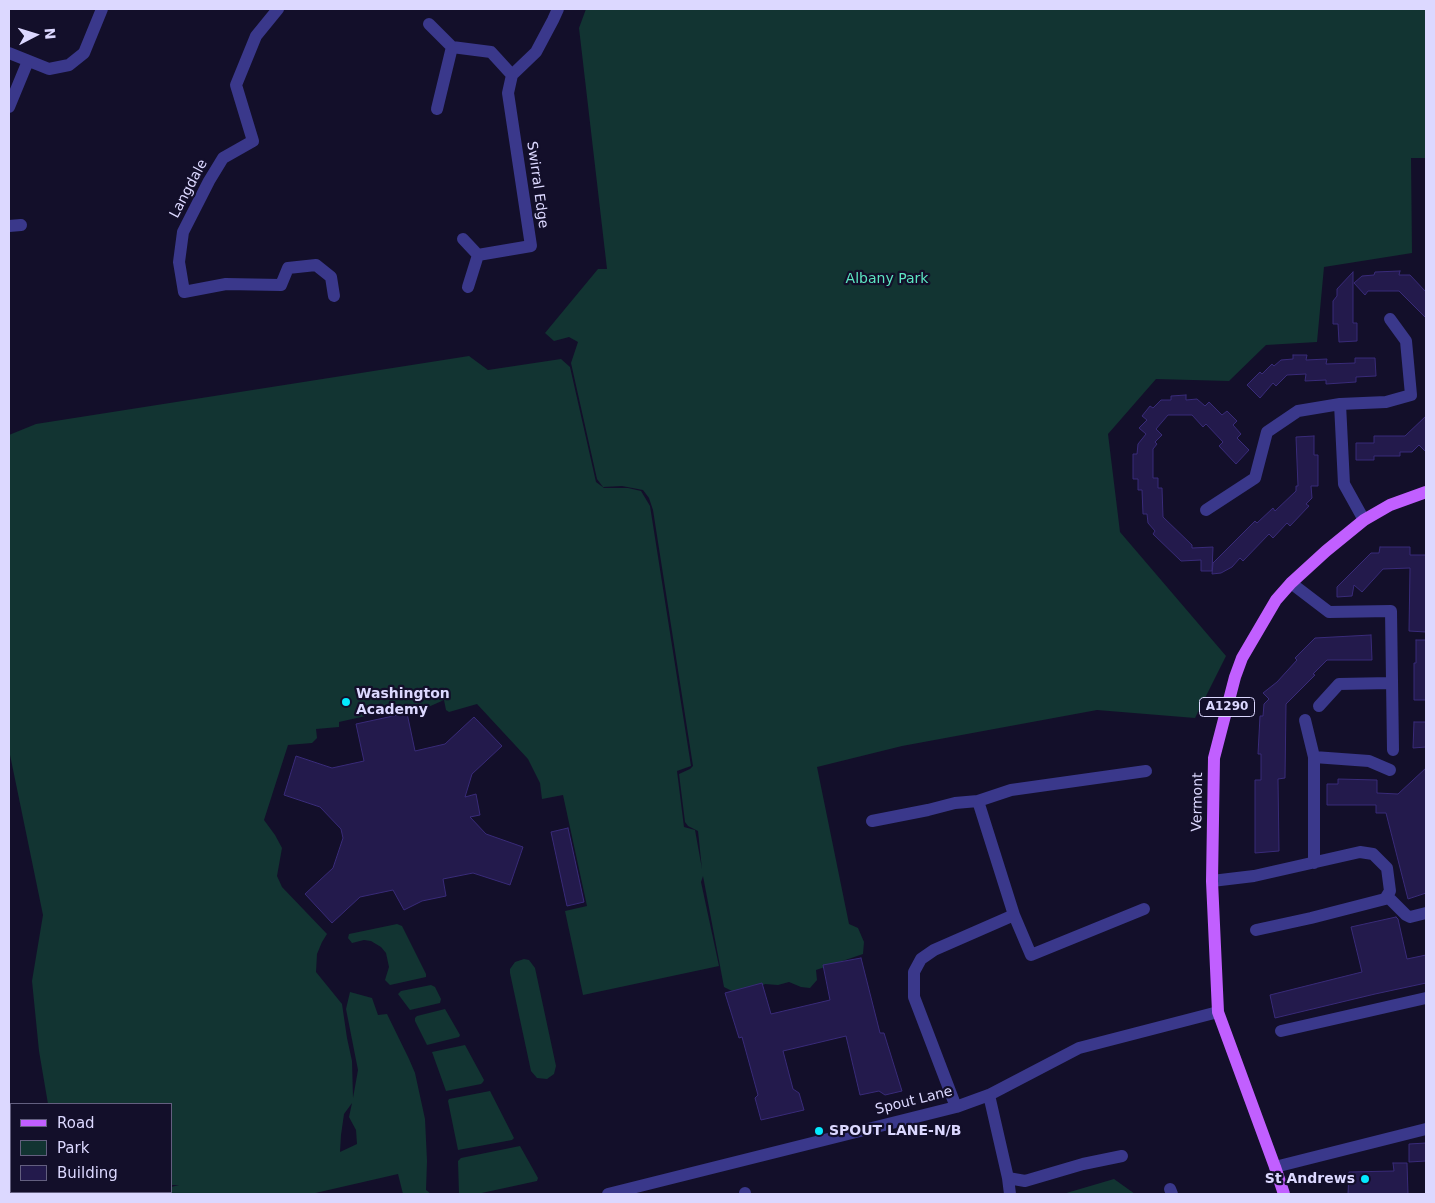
<!DOCTYPE html>
<html>
<head>
<meta charset="utf-8">
<style>
	body { margin:0 }
	#map { position:relative; width:1435px; height:1203px; overflow:hidden; background:#130f2a; font-family:"DejaVu Sans",sans-serif }
	canvas { display:block }
	.frame { position:absolute; inset:0; border:10px solid #dcd8ff; pointer-events:none }
	.legend { position:absolute; left:10px; top:1103px; width:162px; height:90px; box-sizing:border-box; background:#130f2a; border:1px solid #635f7f; margin:0; padding:6px 9px; list-style:none; font-size:15px; color:#dcd8ff }
	.legend li { display:flex; align-items:center; gap:10px; height:25px }
	.legend b { width:25px; border:1px solid #635f7f }
	.north { position:absolute; left:10px; top:10px; width:50px; height:50px; -webkit-text-stroke:4px #130f2a; paint-order:stroke; rotate:85deg; font-size:14px; font-weight:700; line-height:20px; text-align:center; color:#dcd8ff }
	.north::after { content:''; display:block; margin:auto; width:18px; height:22px; background:#dcd8ff; clip-path:polygon(50% 0,100% 100%,50% 72%,0 100%) }
</style>
</head>
<body>
<div id="map">
<canvas width="1435" height="1203"></canvas>
<div class="frame"></div>
<ul class="legend">
<li><b style="height:6px;background:#c15fff"></b>Road</li>
<li><b style="height:14px;background:#123432"></b>Park</li>
<li><b style="height:14px;background:#231a4c"></b>Building</li>
</ul>
<div class="north">N</div>
</div>
<script>
const ctx = document.querySelector('canvas').getContext('2d');
ctx.lineJoin = 'round';
function fill(path, color) {
  ctx.fillStyle = color;
  ctx.fill(path, 'evenodd');
}
function toPath(rows) {
  const path = new Path2D();
  for (const r of rows) {
    path.moveTo(r[0], r[1]);
    for (let i = 2; i < r.length; i += 2) path.lineTo(r[i], r[i + 1]);
  }
  return path;
}
function trace(path, color, width, dash) {
  ctx.strokeStyle = color;
  ctx.lineWidth = width;
  ctx.lineCap = dash ? 'butt' : 'round';
  ctx.setLineDash(dash || []);
  ctx.stroke(path);
}
function write(font, color, halo, rows, align = 'center') {
  ctx.font = font + ' "DejaVu Sans",sans-serif';
  ctx.lineWidth = 4.5;
  ctx.setLineDash([]);
  ctx.textBaseline = 'middle';
  ctx.strokeStyle = halo;
  ctx.fillStyle = color;
  for (const [text, x, y, turn = 0] of rows) {
    ctx.save();
    ctx.translate(x, y);
    ctx.rotate((+turn || 0) * Math.PI / 180);
    ctx.textAlign = isNaN(turn) ? turn : align;
    if (halo) ctx.strokeText(text, 0, 0);
    ctx.fillText(text, 0, 0);
    ctx.restore();
  }
}
const green = toPath([
	[586,9,1426,9,1426,158,1411,158,1412,253,1324,267,1317,342,1266,345,1229,381,1156,379,1108,434,1120,532,1226,656,1195,718,1097,710,902,746,817,767,849,924,858,928,864,942,863,954,816,970,817,980,810,988,801,987,789,982,778,985,765,984,752,991,736,993,724,987,703,876,701,882,719,966,583,995,565,911,587,906,563,795,542,799,540,783,528,759,477,704,449,712,446,710,444,700,426,708,422,708,419,704,339,722,339,727,316,729,317,738,312,743,288,745,264,820,275,835,282,848,277,876,282,887,327,934,322,942,317,954,316,972,342,1004,347,1038,352,1061,353,1098,358,1070,346,1009,350,992,372,998,378,1015,387,1014,409,1059,415,1073,425,1119,427,1161,426,1190,431,1194,403,1194,398,1174,311,1194,120,1194,171,1192,171,1187,179,1185,171,1185,171,1104,48,1104,39,1051,32,981,43,915,9,750,9,435,36,424,469,356,488,370,561,359,570,367,596,482,604,488,628,488,641,491,650,506,691,766,677,771,684,827,695,830,702,869,698,831,688,826,685,822,679,774,690,769,693,766,653,510,649,498,643,490,622,486,603,487,597,479,571,363,578,342,569,337,554,341,545,333,598,269,607,269,579,28],
	[352,1103,349,1117,356,1130,357,1144,340,1152,341,1135,344,1114],
	[397,924,402,926,426,974,426,977,390,985,385,980,389,967,386,953,381,947,371,941,364,940,352,943,348,938,349,934],
	[524,959,529,960,535,968,556,1066,554,1074,547,1079,537,1078,531,1071,510,973,510,969,515,962],
	[431,985,435,987,441,999,440,1003,410,1010,398,994,401,991],
	[445,1009,460,1035,459,1037,427,1045,415,1021,415,1018,417,1016],
	[465,1045,484,1080,483,1082,481,1084,446,1091,432,1052],
	[490,1091,514,1138,512,1140,458,1150,448,1101,449,1099],
	[520,1146,538,1178,537,1181,477,1194,459,1194,458,1161,461,1158],
	[1114,1179,1135,1194,1063,1194]
]);
const building = toPath([
	[1400,271,1399,275,1410,275,1426,292,1426,318,1399,291,1368,291,1365,295,1354,283,1362,276,1374,275,1375,272,1400,271],
	[1353,272,1353,323,1357,323,1357,341,1339,342,1338,324,1333,324,1333,301,1337,296,1337,289,1353,272],
	[1293,355,1307,355,1306,360,1327,359,1326,364,1355,363,1355,358,1375,358,1376,376,1356,377,1356,382,1326,384,1326,380,1305,381,1306,374,1287,375,1276,386,1273,383,1260,398,1247,385,1260,372,1262,374,1272,364,1274,366,1281,360,1293,359,1293,355],
	[1186,395,1186,400,1197,399,1205,406,1209,402,1222,415,1227,411,1237,421,1233,425,1241,434,1237,438,1249,450,1236,464,1219,446,1223,442,1206,424,1203,427,1192,415,1168,415,1156,429,1162,435,1155,442,1157,444,1153,449,1153,478,1158,478,1158,488,1162,488,1163,517,1192,545,1192,548,1213,547,1212,571,1201,571,1201,560,1181,561,1153,534,1155,531,1148,523,1147,514,1143,514,1142,490,1138,490,1138,479,1133,479,1133,454,1137,454,1138,444,1146,434,1139,428,1147,420,1142,416,1150,406,1153,408,1161,400,1171,400,1171,396,1186,395],
	[1426,416,1426,452,1419,445,1412,452,1400,452,1400,456,1374,456,1374,460,1356,460,1356,443,1374,443,1374,436,1405,436,1426,416],
	[1314,436,1314,455,1318,455,1318,486,1311,486,1312,498,1306,504,1309,506,1290,526,1287,523,1273,538,1269,534,1243,561,1240,558,1232,567,1221,573,1212,574,1213,563,1255,521,1257,523,1273,508,1275,511,1296,491,1296,486,1298,486,1296,437,1314,436],
	[1380,547,1410,547,1410,555,1426,555,1426,632,1409,631,1410,568,1383,569,1362,592,1354,585,1352,596,1337,597,1337,587,1371,553,1379,553,1380,547],
	[1371,635,1372,660,1327,660,1313,674,1315,675,1286,704,1285,778,1278,779,1279,851,1255,853,1255,780,1261,780,1261,754,1258,754,1260,716,1263,716,1264,704,1269,699,1263,693,1277,682,1297,660,1295,658,1315,638,1371,635],
	[1416,640,1426,640,1426,700,1414,700,1414,663,1416,663,1416,640],
	[407,713,415,751,445,744,474,717,502,746,472,774,465,797,476,794,480,815,470,817,486,834,523,847,510,885,473,873,443,879,446,896,422,901,404,910,393,890,360,897,332,923,305,894,333,868,343,838,341,829,320,807,284,795,296,756,332,768,364,761,356,724,407,713],
	[1414,722,1426,722,1426,747,1413,748,1414,722],
	[1426,768,1426,893,1408,899,1386,813,1376,813,1376,805,1327,805,1327,784,1338,784,1338,779,1377,780,1377,793,1398,794,1426,768],
	[568,828,584,902,567,906,551,832,568,828],
	[1396,917,1398,919,1407,959,1426,955,1426,983,1375,994,1275,1018,1270,995,1362,972,1351,927,1396,917],
	[861,958,880,1033,884,1033,902,1091,885,1095,879,1091,860,1095,846,1036,783,1051,793,1089,799,1093,804,1110,761,1120,755,1098,758,1095,742,1037,739,1038,725,993,762,983,771,1014,830,1000,823,965,861,958],
	[1426,1143,1426,1161,1409,1162,1409,1144,1426,1143],
	[1393,1163,1407,1163,1408,1194,1348,1194,1349,1172,1394,1171,1393,1163]
]);
const street = toPath([
	[278,9,256,36,236,85,253,141,223,158,209,181,183,232,179,262,184,292,226,284,281,285,288,268,316,265,331,277,334,296],
	[429,24,452,47,437,109],
	[452,47,491,52,512,75],
	[9,53,49,69,69,65,84,53,102,9],
	[9,107,28,61],
	[9,226,21,225],
	[463,239,478,255,468,287],
	[478,255,531,246,508,93,512,75,536,52,553,20,558,9],
	[1340,404,1344,484,1364,520],
	[1206,510,1255,478,1267,432,1298,411,1340,404,1386,402,1411,395,1406,341,1390,319],
	[1291,583,1329,612,1391,611,1393,750],
	[1319,706,1339,684,1391,683],
	[1305,720,1314,757],
	[978,801,1014,915,1031,955,1144,909],
	[872,821,928,810,955,803,978,801,1011,790,1146,771],
	[1314,863,1314,757,1369,761,1390,770],
	[1212,881,1254,876,1360,852,1373,854,1387,868,1390,891,1385,899,1311,918,1256,930],
	[1387,896,1406,915,1410,917,1426,913],
	[1281,1031,1426,998],
	[989,1095,1008,1178,1025,1181,1083,1164,1122,1156],
	[956,1107,914,997,914,972,921,959,934,950,1014,915],
	[1275,1167,1426,1129],
	[1008,1178,1010,1194],
	[1170,1189,1172,1194],
	[745,1193,745,1194],
	[608,1194,956,1107,989,1095,1079,1048,1218,1012]
]);
const primary = toPath([
	[1284,1194,1275,1167,1218,1012,1212,881,1214,758,1235,677,1242,658,1276,600,1291,583,1326,551,1364,520,1390,505,1426,492]
]);
const markers = [
	[346,702,5,"#04eaff"],
	[819,1131,5,"#04eaff"],
	[1365,1179,5,"#04eaff"]
];
const shields = [
	[1227,707,55]
];
const shieldNames = [
	["A1290",1227,707]
];
const streetNames = [
	["Swirral Edge",537,185,82],
	["Langdale",189,189,-62],
	["Vermont",1198,802,-89],
	["Spout Lane",914,1101,-14]
];
const parkNames = [
	["Albany Park",887,279]
];
const poiNames = [
	["Washington",356,694],
	["Academy",356,710],
	["SPOUT LANE-N/B",829,1131],
	["St Andrews",1355,1179,"right"]
];
fill(green, '#123432');
fill(building, '#231a4c');
trace(building, '#392b79', 1);
trace(street, '#3a388b', 12);
trace(primary, '#c15fff', 12);
for (const [x, y, r, color] of markers) {
  const dot = new Path2D();
  dot.arc(x, y, r, 0, 2 * Math.PI);
  ctx.fillStyle = color;
  ctx.fill(dot);
  trace(dot, '#130f2a', 2);
}
for (const [x, y, w] of shields) {
  const box = new Path2D();
  box.roundRect(x - w / 2, y - 9.5, w, 19, 4);
  ctx.fillStyle = '#130f2a';
  ctx.fill(box);
  trace(box, '#dcd8ff', 1);
}
write('bold 12px', '#dcd8ff', null, shieldNames);
write('14px', '#dcd8ff', '#130f2a', streetNames);
write('14px', '#5de6c2', '#130f2a', parkNames);
write('bold 14px', '#dcd8ff', '#130f2a', poiNames, 'left');
</script>
</body>
</html>
